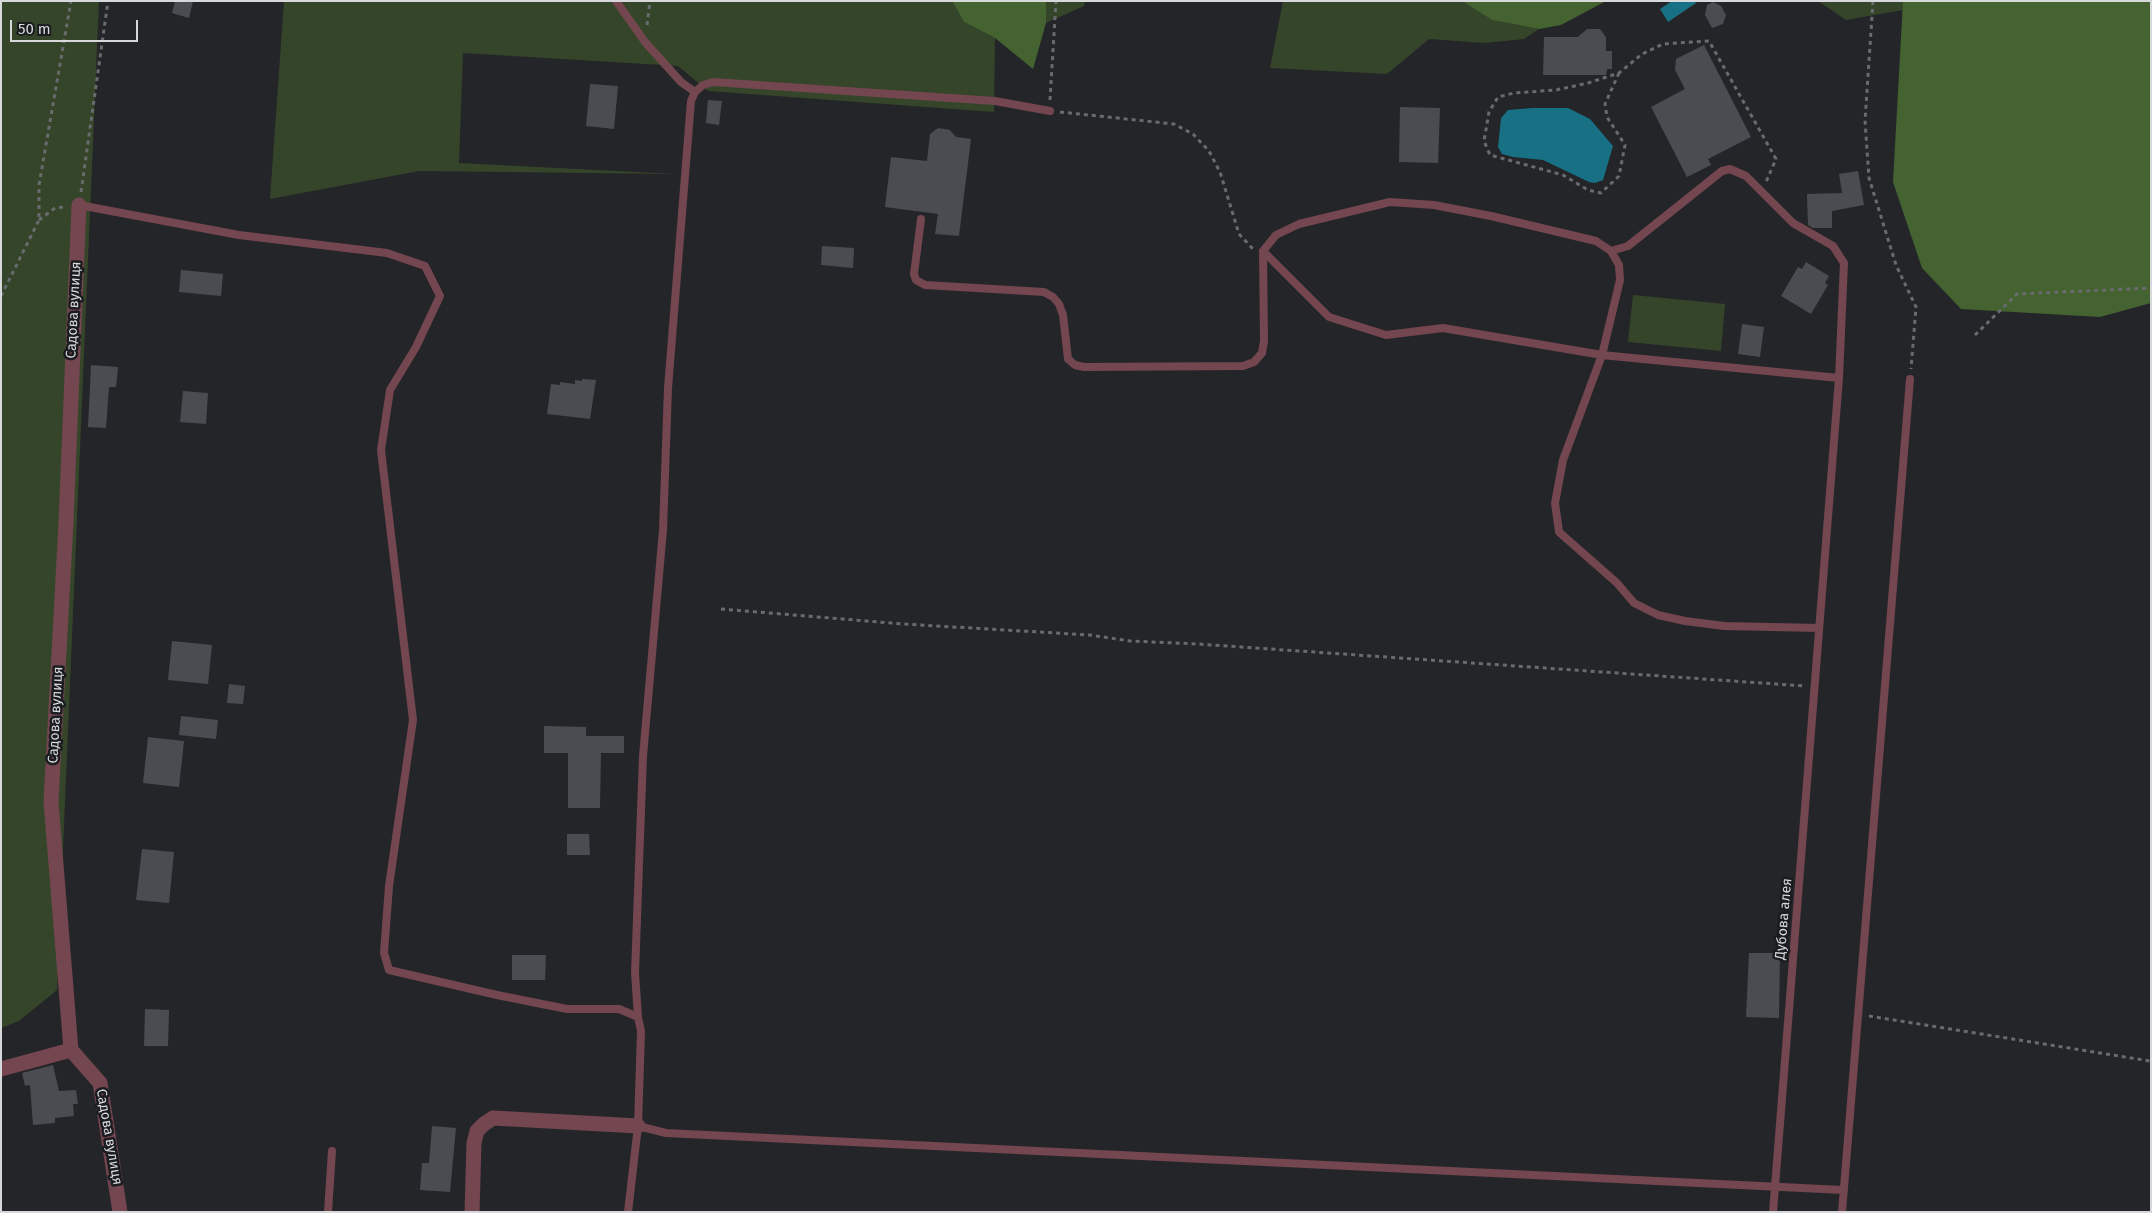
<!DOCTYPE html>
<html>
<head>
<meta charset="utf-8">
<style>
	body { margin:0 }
	#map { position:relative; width:2152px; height:1213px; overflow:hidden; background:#242529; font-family:"Fira Sans",sans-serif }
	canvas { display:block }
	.frame { position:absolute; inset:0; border:2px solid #d7d8db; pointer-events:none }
	.scale { position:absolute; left:10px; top:20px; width:128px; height:22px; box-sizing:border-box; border:2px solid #d7d8db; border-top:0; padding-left:6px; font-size:15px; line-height:18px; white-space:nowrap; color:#d7d8db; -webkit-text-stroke:4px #1a1c20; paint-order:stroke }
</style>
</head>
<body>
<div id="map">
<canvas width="2152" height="1213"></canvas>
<div class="frame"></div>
<div class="scale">50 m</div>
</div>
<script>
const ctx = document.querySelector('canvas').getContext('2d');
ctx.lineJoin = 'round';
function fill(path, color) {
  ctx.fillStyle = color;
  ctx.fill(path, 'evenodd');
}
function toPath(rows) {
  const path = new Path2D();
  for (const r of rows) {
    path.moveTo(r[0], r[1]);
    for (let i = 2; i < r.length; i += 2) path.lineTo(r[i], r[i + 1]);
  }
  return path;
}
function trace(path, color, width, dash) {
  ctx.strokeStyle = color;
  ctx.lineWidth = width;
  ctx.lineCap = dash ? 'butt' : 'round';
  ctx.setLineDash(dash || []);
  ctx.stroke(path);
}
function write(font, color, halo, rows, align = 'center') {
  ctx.font = font + ' "Fira Sans",sans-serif';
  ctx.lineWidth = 5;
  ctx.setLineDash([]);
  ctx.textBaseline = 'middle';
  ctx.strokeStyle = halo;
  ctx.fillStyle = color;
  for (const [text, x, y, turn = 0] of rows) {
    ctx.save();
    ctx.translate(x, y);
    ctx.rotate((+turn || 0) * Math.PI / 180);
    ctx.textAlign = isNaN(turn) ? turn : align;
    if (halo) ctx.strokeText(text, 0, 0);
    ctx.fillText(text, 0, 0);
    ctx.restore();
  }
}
const green = toPath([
	[1,1,99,1,57,990,19,1021,1,1028],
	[284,1,952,1,964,22,995,38,994,112,708,91,678,66,463,53,459,163,675,174,419,171,270,199],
	[1046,1,1085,1,1084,6,1046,23],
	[1283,1,1462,1,1492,20,1539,29,1524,39,1484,43,1429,39,1387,74,1270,68],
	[1818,1,1903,1,1903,10,1846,20],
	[1633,295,1725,304,1721,351,1628,342]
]);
const forest = toPath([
	[952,1,1046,1,1046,23,1033,69,995,38,964,22],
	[1462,1,1606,1,1561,25,1539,29,1492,20],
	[1903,1,2151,1,2151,303,2100,317,1961,309,1922,268,1893,182]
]);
const water = toPath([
	[1672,1,1695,1,1696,3,1668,22,1660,9],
	[1532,108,1568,108,1590,119,1613,146,1603,180,1595,183,1589,182,1543,160,1513,157,1502,154,1498,147,1501,118,1508,110]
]);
const building = toPath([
	[175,1,193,1,189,18,172,13],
	[1713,2,1721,6,1726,15,1723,24,1712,28,1705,15,1707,5],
	[1587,29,1600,29,1606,37,1606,51,1612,51,1612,69,1607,69,1606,75,1543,75,1544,37,1578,37],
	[1704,45,1751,137,1708,159,1711,165,1687,177,1651,107,1685,89,1675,70,1676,59],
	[590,84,618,86,614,129,586,126],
	[708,100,722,101,719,125,706,123],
	[1400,107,1440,108,1438,163,1399,162],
	[938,128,950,130,956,137,971,139,959,236,935,234,938,214,885,207,891,157,927,161,930,134],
	[1858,171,1864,205,1832,211,1832,228,1813,228,1808,225,1807,194,1842,193,1839,174],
	[822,246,854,248,853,268,821,265],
	[1806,262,1829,276,1825,283,1828,285,1811,314,1781,296,1798,267,1802,269],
	[181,270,223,274,221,296,179,292],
	[1742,324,1764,327,1760,357,1738,354],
	[91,365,118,367,116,387,109,387,106,428,88,427],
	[582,379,596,380,590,419,547,414,551,384,560,385,560,382,575,384,575,380,582,381],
	[183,391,208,393,206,424,180,422],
	[172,641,212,645,208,684,168,680],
	[229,684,245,686,243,704,227,703],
	[181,716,218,720,216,739,179,735],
	[544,726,586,727,586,736,624,736,624,753,601,753,600,808,568,808,568,753,544,753],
	[148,737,184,741,179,787,143,783],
	[567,834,589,834,590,855,567,855],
	[142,849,174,852,169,903,136,900],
	[1749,953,1780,953,1779,1018,1746,1017],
	[512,955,546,955,545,980,512,980],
	[145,1009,169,1010,168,1046,144,1046],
	[53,1065,59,1091,76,1090,78,1104,73,1104,74,1116,55,1118,55,1123,33,1125,30,1085,25,1086,22,1073],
	[432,1126,456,1128,450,1192,420,1190,422,1163,429,1163]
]);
const path = toPath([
	[1873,1,1865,121,1869,178,1896,265,1916,307,1911,369],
	[647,25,650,1],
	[1619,73,1605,104,1607,117,1625,145,1619,176,1601,193,1588,190,1563,175,1490,155,1484,141,1489,112,1498,97,1514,93,1556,90,1588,83,1619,73,1642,54,1663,44,1709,41,1776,159,1766,182],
	[1050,100,1056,1],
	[1060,112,1174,124,1193,134,1209,151,1220,172,1239,234,1253,249],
	[81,192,108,1],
	[39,220,55,208,64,207],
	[1,296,39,220,39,185,71,1],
	[1975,335,2017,294,2151,288],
	[721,609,903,624,1090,635,1130,641,1198,644,1805,686],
	[1869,1016,2150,1061]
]);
const lane = toPath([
	[616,1,645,42,681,82,695,92],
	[79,205,239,235,387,253,425,266,440,296,416,347,390,390,381,450,413,720,389,886,384,953,389,970,497,995,567,1009,619,1009,638,1017,641,1031,638,1126,628,1212],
	[921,219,914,274,916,280,925,285,1044,292,1053,297,1059,304,1063,315,1068,359,1075,365,1084,367,1243,366,1254,362,1262,353,1264,341,1263,251,1276,235,1299,224,1390,202,1434,205,1491,216,1596,241,1611,251,1619,265,1620,280,1602,355,1563,460,1555,503,1559,532,1617,583,1634,603,1658,615,1685,621,1724,626,1819,628],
	[1263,251,1329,317,1386,335,1443,328,1602,355,1839,378],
	[1611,251,1628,246,1722,171,1730,169,1746,176,1793,223,1833,246,1844,263,1839,378,1773,1212],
	[638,1017,635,973,643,756,663,530,668,388,691,101,695,92,703,85,713,82,995,101,1050,111],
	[638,1126,666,1133,748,1137,1843,1190],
	[328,1212,332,1151],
	[1842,1212,1910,379]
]);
const street = toPath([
	[79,205,66,522,51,802,71,1050,100,1083,120,1212],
	[1,1069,71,1050],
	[472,1212,474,1143,477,1131,484,1124,493,1118,638,1126]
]);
const streetNames = [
	["Садова вулиця",74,310,-87],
	["Садова вулиця",56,715,-87],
	["Дубова алея",1784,919,-85],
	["Садова вулиця",109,1137,80]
];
fill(green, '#344529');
fill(forest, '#446331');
fill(water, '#187085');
fill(building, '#4b4c51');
trace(path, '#6a6b6e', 3, [4, 4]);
trace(lane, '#74464f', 8);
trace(street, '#74464f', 15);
write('14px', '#d7d8db', '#1a1c20', streetNames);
</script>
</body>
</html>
